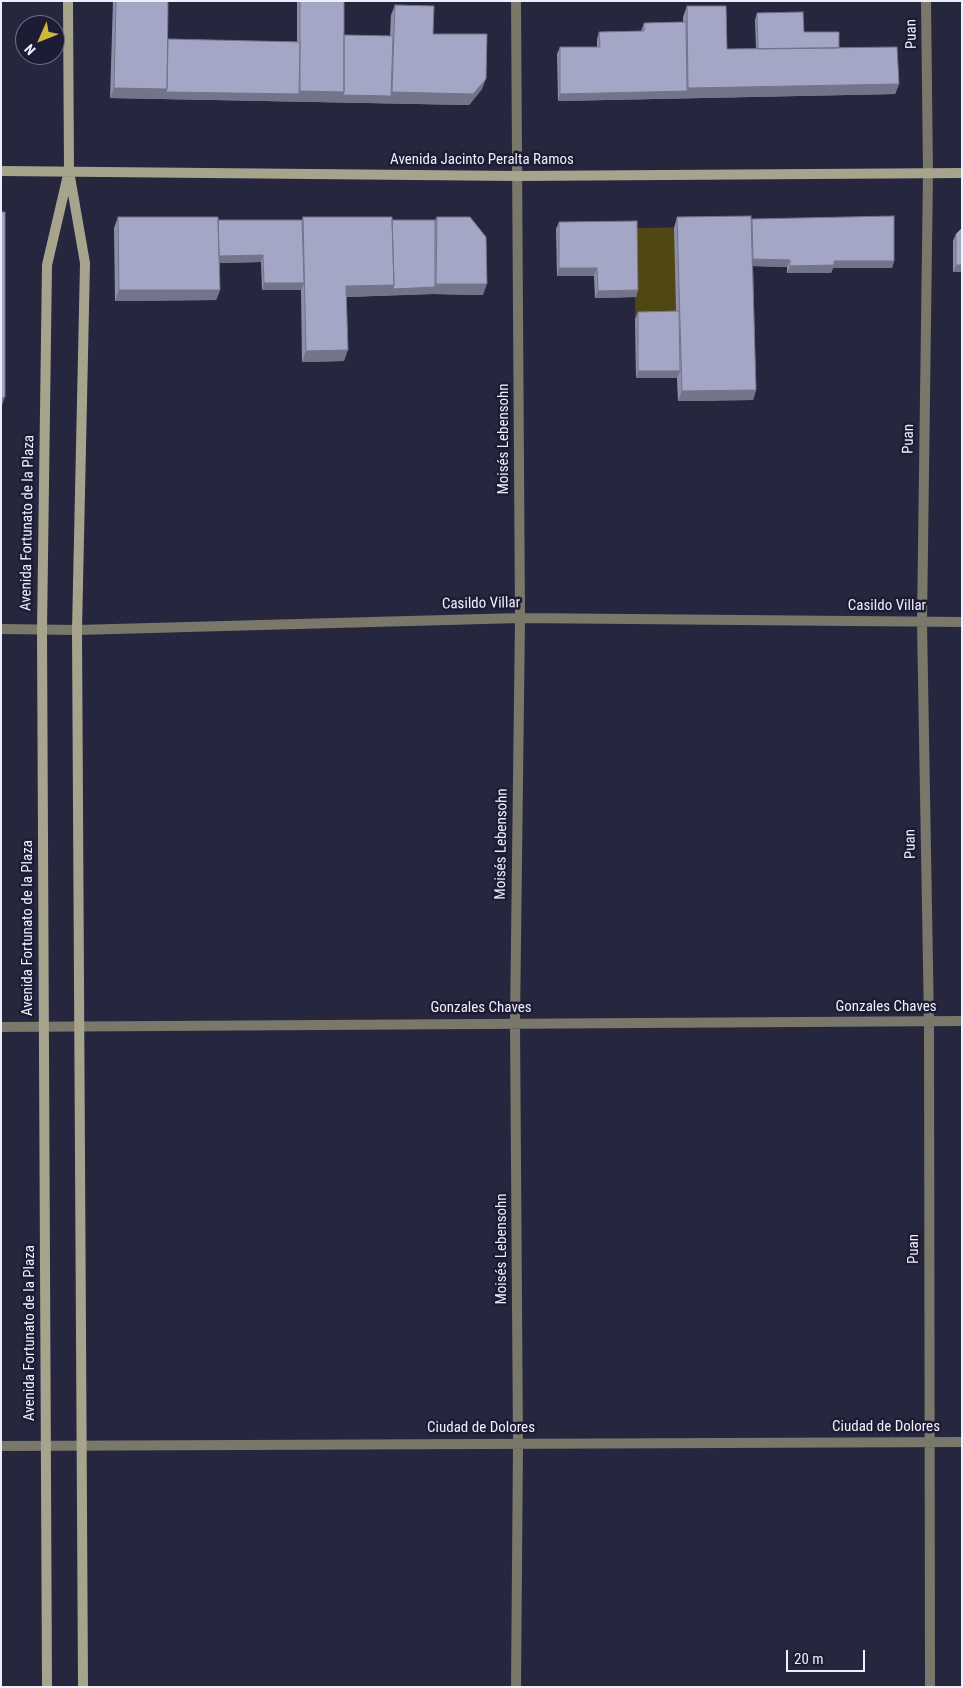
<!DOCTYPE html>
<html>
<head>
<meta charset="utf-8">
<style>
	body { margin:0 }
	#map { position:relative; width:963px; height:1688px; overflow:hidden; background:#26263f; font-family:"Roboto Condensed",sans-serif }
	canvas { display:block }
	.frame { position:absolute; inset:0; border:2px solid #eeeffc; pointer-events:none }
	.north { position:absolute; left:15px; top:15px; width:50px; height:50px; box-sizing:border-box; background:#1d1c34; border:1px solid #717084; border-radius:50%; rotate:226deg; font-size:14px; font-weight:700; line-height:20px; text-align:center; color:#eeeffc }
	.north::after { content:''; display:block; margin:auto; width:18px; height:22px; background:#cdb938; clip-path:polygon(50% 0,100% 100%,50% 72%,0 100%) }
	.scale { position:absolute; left:786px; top:1650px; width:79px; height:22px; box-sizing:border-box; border:2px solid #eeeffc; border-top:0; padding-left:6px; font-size:15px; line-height:18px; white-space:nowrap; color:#eeeffc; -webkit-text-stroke:4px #1d1c34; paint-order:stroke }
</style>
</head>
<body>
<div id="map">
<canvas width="963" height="1688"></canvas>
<div class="frame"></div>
<div class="north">N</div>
<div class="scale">20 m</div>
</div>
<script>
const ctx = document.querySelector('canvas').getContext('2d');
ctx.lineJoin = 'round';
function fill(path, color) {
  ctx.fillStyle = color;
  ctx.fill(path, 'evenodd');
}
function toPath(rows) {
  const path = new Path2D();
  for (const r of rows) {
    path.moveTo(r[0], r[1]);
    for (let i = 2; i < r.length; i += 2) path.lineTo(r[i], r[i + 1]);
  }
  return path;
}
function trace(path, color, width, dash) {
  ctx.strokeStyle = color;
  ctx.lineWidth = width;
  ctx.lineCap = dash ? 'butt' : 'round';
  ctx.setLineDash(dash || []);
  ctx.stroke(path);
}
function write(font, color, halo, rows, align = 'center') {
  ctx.font = font + ' "Roboto Condensed",sans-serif';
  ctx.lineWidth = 5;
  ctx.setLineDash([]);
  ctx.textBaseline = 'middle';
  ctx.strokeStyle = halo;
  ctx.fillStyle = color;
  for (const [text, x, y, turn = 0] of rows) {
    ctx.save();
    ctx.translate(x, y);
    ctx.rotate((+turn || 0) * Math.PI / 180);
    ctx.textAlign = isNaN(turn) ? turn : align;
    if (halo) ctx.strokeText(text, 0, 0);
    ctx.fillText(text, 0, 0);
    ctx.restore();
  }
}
const green = toPath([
	[712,227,716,401,678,401,677,378,636,378,634,228]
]);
const street = toPath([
	[926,1,928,173,922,622,929,1022,930,1687],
	[1,629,77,630,520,618,962,622],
	[1,1027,962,1021],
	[1,1446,962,1442],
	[516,1687,518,1443,515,1023,520,618,516,1]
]);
const secondary = toPath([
	[68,1,69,171,85,263,77,630,83,1687],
	[1,171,517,176,962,173],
	[47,1687,42,630,47,265,68,175]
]);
const wall = toPath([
	[113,1,168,1,168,39,297,42,297,1,344,1,344,35,390,36,391,15,395,5,433,34,482,89,469,105,110,98],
	[687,6,727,49,756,49,755,20,757,13,839,48,899,84,895,94,558,101,557,54,560,47,597,47,597,39,599,32,641,31,644,23,683,22,683,17],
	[118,217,218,220,302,220,303,217,392,220,435,220,437,217,483,295,433,294,347,297,344,361,302,362,301,290,262,290,261,262,219,263,220,290,216,300,115,301,114,228],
	[677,217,752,219,894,261,892,268,833,268,831,273,787,273,787,267,753,266,756,390,753,400,678,401,677,378,636,378,635,319,638,312,676,311,674,228],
	[559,222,638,290,636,297,595,298,594,276,557,276,556,229],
	[962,228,962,272,953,272,953,241,956,234]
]);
const shadedWall = toPath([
	[486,79,482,89,469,105,110,98,114,88,167,89,299,94,300,91,344,92,391,96,392,92],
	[899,84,895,94,558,101,560,94,687,91,688,88],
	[263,255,261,262,215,263,218,256],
	[752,259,790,260,787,267,749,266],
	[834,261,894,261,892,268,833,268,831,273,787,273,790,266],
	[956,265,962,265,962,272,953,272],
	[559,268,597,268,594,276,557,276],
	[264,283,304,283,301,290,262,290],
	[436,284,487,284,483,295,433,294,342,297,346,286,394,285,435,287],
	[119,290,220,290,216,300,115,301],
	[638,290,636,297,595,298,598,291],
	[348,350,344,361,302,362,306,351],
	[638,371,680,371,677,378,636,378],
	[756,390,753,400,678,401,682,391],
	[5,397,1,408,1,398]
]);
const building = toPath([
	[116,1,168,1,167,89,114,88,116,1],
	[300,1,344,1,344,92,300,91,300,1],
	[395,5,434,6,433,34,487,34,486,79,473,94,392,92,395,5],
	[687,6,726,6,727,49,897,47,899,84,688,88,687,6],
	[803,12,804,32,839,32,839,48,758,49,757,13,803,12],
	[686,22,687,91,560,94,560,47,600,47,599,32,644,31,644,23,686,22],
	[344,35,393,36,391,96,343,95,344,92,344,35],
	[168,39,300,42,299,94,166,92,167,89,168,39],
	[1,212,5,212,5,397,1,398,1,212],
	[751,216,756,390,682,391,677,217,751,216],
	[894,216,894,261,834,261,834,265,790,266,790,260,753,259,752,219,894,216],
	[118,217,218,217,220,290,119,290,118,217],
	[303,217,392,217,394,285,346,286,348,350,306,351,303,217],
	[437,217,470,217,486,237,487,284,436,284,437,217],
	[218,220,302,220,304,283,264,283,263,255,219,256,218,220],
	[392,220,435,220,435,287,393,289,394,285,392,220],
	[637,221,638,290,598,291,597,268,559,268,559,222,637,221],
	[962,228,962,265,956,265,956,234,962,228],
	[679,311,680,371,638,371,638,312,679,311]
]);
const streetNames = [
	["Puan",912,34,-91],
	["Avenida Jacinto Peralta Ramos",482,160],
	["Moisés Lebensohn",504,439,-90],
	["Puan",909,439,-89],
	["Avenida Fortunato de la Plaza",28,523,-89],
	["Casildo Villar",481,604,-1],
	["Casildo Villar",887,606],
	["Moisés Lebensohn",502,844,-89],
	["Puan",911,844,-91],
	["Avenida Fortunato de la Plaza",28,928,-90],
	["Gonzales Chaves",886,1007],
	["Gonzales Chaves",481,1008],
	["Moisés Lebensohn",502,1249,-90],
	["Puan",914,1249,-90],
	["Avenida Fortunato de la Plaza",30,1333,-90],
	["Ciudad de Dolores",886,1427],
	["Ciudad de Dolores",481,1428]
];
fill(green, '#4f4714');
trace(street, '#79786a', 10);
trace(secondary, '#a7a48e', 10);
fill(wall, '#8d8fa9');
fill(shadedWall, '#73748a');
fill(building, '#a4a6c5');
trace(building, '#73748a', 1);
write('15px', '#eeeffc', '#1d1c34', streetNames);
</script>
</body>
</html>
